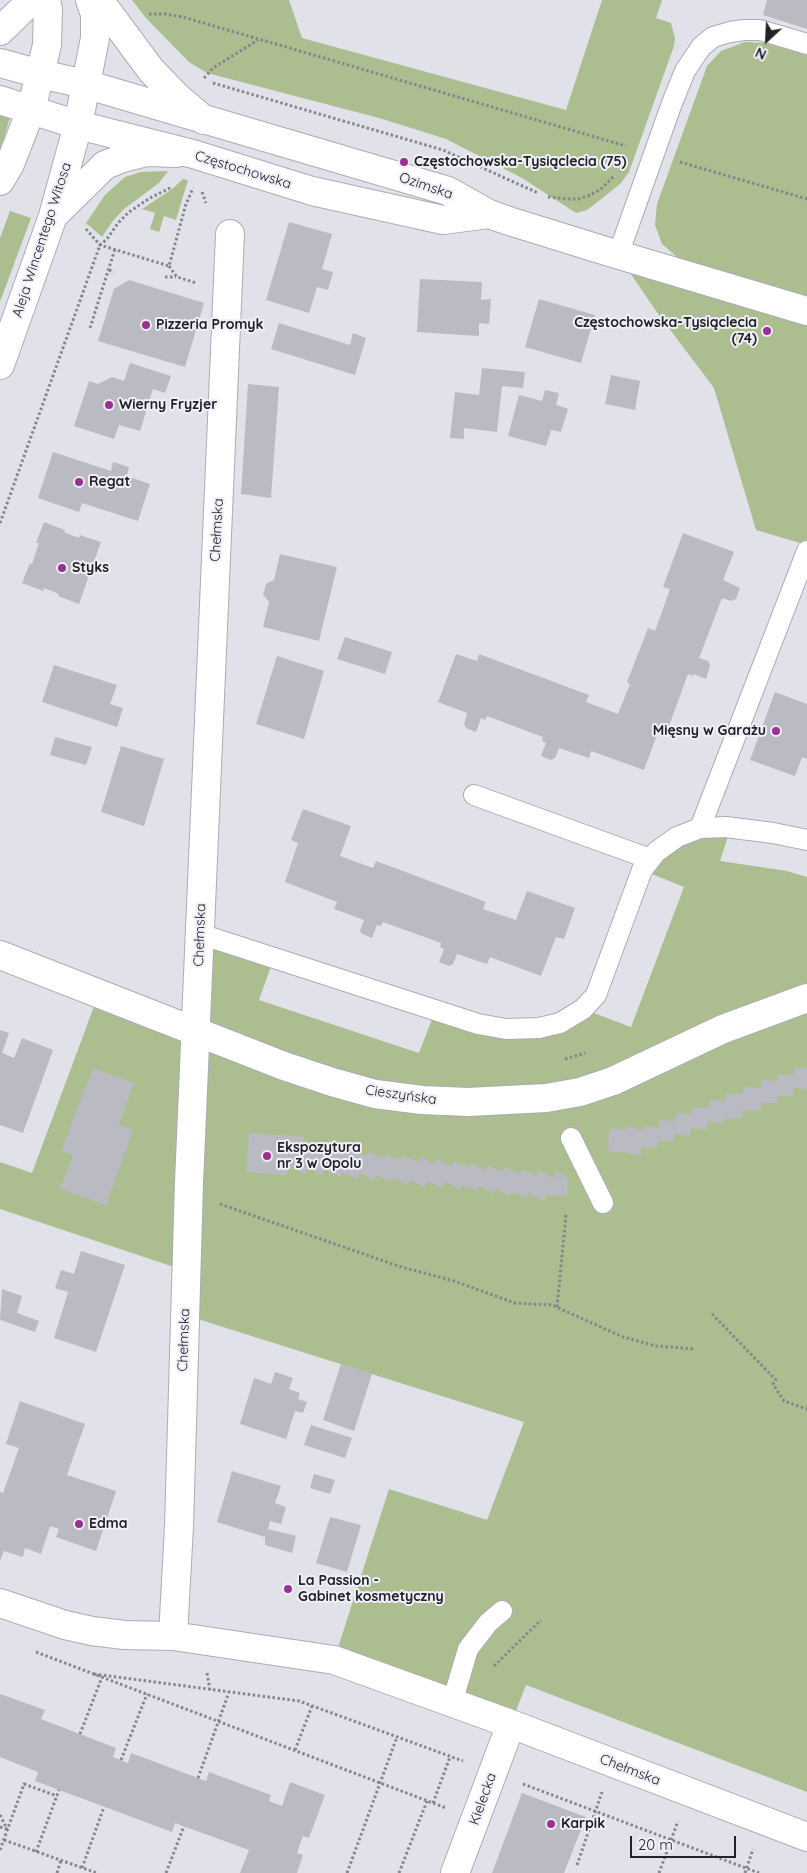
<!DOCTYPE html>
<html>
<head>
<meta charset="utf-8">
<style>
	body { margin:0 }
	#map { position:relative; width:807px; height:1873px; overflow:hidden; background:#e1e2e9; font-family:Quicksand,sans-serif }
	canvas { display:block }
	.north { position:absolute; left:742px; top:15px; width:50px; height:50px; -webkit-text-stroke:4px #eeeff7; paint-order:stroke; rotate:205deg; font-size:14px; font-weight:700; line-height:20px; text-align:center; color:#222225 }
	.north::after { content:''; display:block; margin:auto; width:18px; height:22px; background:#222225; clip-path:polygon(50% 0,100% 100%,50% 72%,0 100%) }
	.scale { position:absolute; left:630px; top:1836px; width:106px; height:22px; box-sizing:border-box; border:2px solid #222225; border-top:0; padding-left:6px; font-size:15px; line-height:18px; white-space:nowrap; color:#222225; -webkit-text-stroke:4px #eeeff7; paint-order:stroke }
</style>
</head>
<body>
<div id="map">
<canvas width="807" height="1873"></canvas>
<div class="north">N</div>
<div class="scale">20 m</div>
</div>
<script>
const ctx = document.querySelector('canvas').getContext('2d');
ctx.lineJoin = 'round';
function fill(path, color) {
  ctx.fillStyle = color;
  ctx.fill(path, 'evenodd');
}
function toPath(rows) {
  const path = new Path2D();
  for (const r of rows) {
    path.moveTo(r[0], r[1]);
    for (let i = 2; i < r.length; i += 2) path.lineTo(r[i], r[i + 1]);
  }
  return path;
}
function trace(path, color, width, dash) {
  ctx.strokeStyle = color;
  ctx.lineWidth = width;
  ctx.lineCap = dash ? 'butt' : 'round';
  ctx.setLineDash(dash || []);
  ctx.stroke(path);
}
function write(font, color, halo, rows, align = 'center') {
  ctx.font = font + ' Quicksand,sans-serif';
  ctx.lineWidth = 4;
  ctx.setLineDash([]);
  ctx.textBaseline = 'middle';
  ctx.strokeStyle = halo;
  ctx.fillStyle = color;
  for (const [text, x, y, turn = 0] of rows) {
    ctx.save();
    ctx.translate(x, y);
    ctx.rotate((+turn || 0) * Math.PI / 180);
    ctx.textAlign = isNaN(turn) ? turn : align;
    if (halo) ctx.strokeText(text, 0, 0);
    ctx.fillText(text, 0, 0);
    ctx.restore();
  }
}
const green = toPath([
	[132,0,289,0,302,38,566,110,602,0,662,0,656,18,671,23,675,38,674,46,629,172,621,183,609,193,587,210,576,213,522,178,446,139,379,118,207,73,189,62,145,17],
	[745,42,765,43,807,55,807,545,756,530,714,388,656,311,618,255,703,279,662,244,655,225,657,204,707,66,721,51],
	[0,111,11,114,0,152],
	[168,171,159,183,124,209,112,222,102,237,86,223,105,195,125,177,141,172],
	[183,179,188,180,176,220,164,216,159,232,150,229,155,213,142,209,172,189],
	[10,211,31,218,0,302,0,238],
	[731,827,720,861,787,871,807,877,807,1792,526,1685,511,1724,334,1660,389,1489,487,1520,524,1422,185,1315,186,1271,0,1209,0,1162,32,1173,99,993,196,1031,200,934,274,958,259,1000,419,1053,435,1011,506,1029,583,1009,631,1027,684,887,642,870,656,852]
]);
const building = toPath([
	[767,0,807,0,807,29,763,15],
	[289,222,332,234,322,269,333,272,328,290,317,287,309,313,266,300],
	[420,279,482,282,481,300,491,299,489,324,479,323,479,336,417,332],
	[129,280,204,303,185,367,98,341,114,289],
	[539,299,595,315,581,363,525,347],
	[279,323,350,345,353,333,366,338,355,375,271,349],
	[130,363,171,376,165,393,153,389,140,431,119,425,114,439,74,426,89,381,98,384,112,377,124,381],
	[482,368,525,372,523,388,502,386,497,432,464,428,464,439,450,438,455,392,479,395],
	[611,375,640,381,635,410,605,404],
	[248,384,279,387,271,498,241,494],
	[545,390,559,393,556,405,568,409,561,432,551,430,546,446,508,436,519,395,542,401],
	[53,452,111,471,113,462,129,467,127,476,150,484,138,521,82,503,79,512,38,498],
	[44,522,65,530,64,532,79,538,80,535,101,542,79,604,58,596,59,594,44,588,43,591,22,583,30,563,32,564,39,543,36,543],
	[683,533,734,552,723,580,740,588,736,599,731,601,722,598,711,627,699,658,708,661,710,666,706,679,693,674,693,676,688,674,666,734,658,732,644,770,591,751,589,758,559,748,555,758,551,760,541,756,546,743,542,741,543,737,487,716,485,720,481,718,476,732,466,728,464,724,467,713,438,702,456,654,477,661,479,654,589,695,586,702,618,714,630,684,627,682,648,628,655,631,670,589,663,587],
	[280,554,337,567,319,641,263,627,269,602,263,595,266,584,274,580],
	[345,637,392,652,385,674,337,659],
	[277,656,324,671,304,739,256,724],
	[54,665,117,685,110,704,123,708,117,727,42,702],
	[775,692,807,704,807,759,802,757,795,776,750,760],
	[55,737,92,747,86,765,50,755],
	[121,746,164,759,144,826,101,812],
	[303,809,351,826,340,856,373,868,376,861,486,902,483,909,516,920,527,891,575,908,564,939,556,937,541,976,490,957,487,964,457,954,453,964,449,966,439,962,444,949,440,947,441,943,383,922,381,926,377,925,372,938,362,934,360,931,364,920,334,909,337,902,285,882,298,843,291,840],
	[0,1030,9,1033,2,1053,14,1058,22,1038,53,1050,23,1133,0,1125],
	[794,1067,807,1068,807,1089,794,1088,793,1096,777,1096,777,1103,761,1103,761,1110,742,1111,742,1118,724,1119,724,1123,708,1122,707,1129,691,1128,690,1136,674,1134,674,1142,658,1141,657,1148,641,1147,641,1155,608,1151,609,1128,627,1130,627,1126,643,1130,643,1127,659,1128,659,1120,676,1121,676,1113,692,1114,693,1107,709,1108,710,1100,726,1101,726,1094,743,1094,744,1087,761,1088,761,1080,777,1081,778,1074,794,1075],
	[93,1068,134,1083,119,1125,133,1130,107,1203,109,1203,108,1206,60,1189,73,1155,61,1151],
	[249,1133,304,1137,302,1143,316,1149,318,1146,333,1152,335,1147,349,1154,351,1150,367,1156,369,1152,384,1158,386,1154,401,1160,403,1155,418,1162,420,1157,434,1164,437,1159,451,1166,454,1161,469,1167,471,1163,486,1171,488,1165,503,1172,505,1167,519,1174,522,1169,536,1176,539,1170,553,1178,556,1171,568,1178,567,1196,547,1195,544,1201,529,1193,527,1198,512,1192,510,1196,496,1189,494,1194,479,1186,477,1191,462,1185,460,1189,445,1182,442,1188,427,1181,424,1187,410,1180,408,1185,393,1178,391,1182,376,1175,374,1181,360,1173,357,1179,342,1173,340,1177,325,1169,323,1175,308,1168,305,1174,291,1167,286,1175,246,1172],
	[81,1251,125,1265,96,1352,54,1338,68,1292,55,1288,61,1270,74,1274],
	[2,1289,22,1296,17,1313,39,1321,35,1332,0,1320],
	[341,1364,372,1374,354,1431,323,1420],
	[275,1372,293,1378,289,1389,300,1393,298,1399,307,1402,303,1413,295,1411,286,1439,240,1424,254,1378,271,1384],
	[20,1401,85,1424,67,1475,116,1491,96,1551,56,1537,59,1529,50,1526,41,1554,25,1548,23,1557,4,1551,0,1561,0,1492,3,1493,19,1448,6,1444],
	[311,1425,352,1438,345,1458,304,1445],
	[232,1471,281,1486,275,1503,286,1507,281,1524,270,1521,268,1529,296,1536,292,1553,265,1545,265,1537,217,1522],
	[314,1474,335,1480,330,1494,310,1488],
	[330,1517,361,1525,347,1572,316,1563],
	[0,1694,45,1710,41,1719,116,1748,113,1757,128,1763,131,1753,206,1781,209,1772,271,1795,269,1801,282,1806,290,1782,325,1795,309,1838,303,1836,297,1853,303,1855,297,1873,240,1873,249,1850,175,1823,172,1832,35,1781,38,1772,0,1757],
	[522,1793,586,1817,564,1873,492,1873]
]);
const path = toPath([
	[149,14,166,14,183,17,626,146],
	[204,78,213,68,258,40],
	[213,83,443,150,538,193],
	[680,162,807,199],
	[202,192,206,203],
	[548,197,567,199,578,199,588,196,600,190,614,176],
	[86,229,100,245,169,266,186,204,193,188],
	[169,266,177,277,196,283],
	[109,270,114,272],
	[165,277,176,277],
	[90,328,115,249],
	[0,523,100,245,107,239,118,223,129,212,150,198,172,187],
	[565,1059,585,1053],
	[220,1204,398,1266,454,1281,515,1303,552,1305,623,1337,656,1346,695,1349],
	[557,1307,566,1215],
	[712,1314,776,1380,773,1384,784,1401,807,1409],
	[36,1652,446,1808],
	[494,1666,541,1620],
	[207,1673,210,1690],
	[94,1674,299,1701,463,1761],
	[80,1734,102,1677],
	[295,1750,312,1706],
	[121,1760,147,1694],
	[198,1778,229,1692],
	[523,1784,759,1873],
	[433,1803,450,1757],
	[0,1815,7,1829],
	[0,1827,7,1829],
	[4,1840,97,1873],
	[0,1850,24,1784,57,1796],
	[36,1852,59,1790],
	[577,1865,602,1792],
	[82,1868,104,1807],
	[57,1873,61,1860],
	[166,1873,184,1826],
	[347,1873,397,1737],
	[399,1873,427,1801],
	[659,1873,678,1821],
	[745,1873,753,1849]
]);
const service = toPath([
	[618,255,672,103,685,71,701,47,713,37,730,32,744,30,760,30,807,44],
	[474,795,650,859],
	[700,828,807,551],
	[200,934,478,1024,506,1029,539,1028,560,1023,583,1009,596,995,642,870,656,852,677,837,700,828,726,827,773,833,807,840],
	[571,1138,603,1203],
	[452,1703,468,1649,488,1623,502,1611]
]);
const minor = toPath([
	[0,955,284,1066,332,1082,375,1094,422,1100,468,1102,546,1098,580,1092,613,1081,723,1029,807,998],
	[0,1603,65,1625,92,1631,124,1635,173,1636,334,1660,511,1724,807,1837],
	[173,1636,179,1526,189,1183,230,234],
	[455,1873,511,1724]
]);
const tertiary = toPath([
	[99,0,151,70,177,97,204,120],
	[0,31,32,0],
	[0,181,10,164,31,110,40,74,47,45,48,9,46,0],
	[53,216,105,165,123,158,147,152,176,153],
	[0,365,53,216,78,125,95,38,95,14,90,0]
]);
const secondary = toPath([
	[0,63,40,74,85,84,448,191,489,214,509,221,609,252,807,311],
	[0,100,78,125,193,154,312,191,443,220,489,214]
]);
const markers = [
	[404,162,5,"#993194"],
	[146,325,5,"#993194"],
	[767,331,5,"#993194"],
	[109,405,5,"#993194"],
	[79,482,5,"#993194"],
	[62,568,5,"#993194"],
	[776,731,5,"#993194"],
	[267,1156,5,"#993194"],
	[79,1524,5,"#993194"],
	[288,1589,5,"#993194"],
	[551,1824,5,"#993194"]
];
const poiNames = [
	["Częstochowska-Tysiąclecia (75)",414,162],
	["Częstochowska-Tysiąclecia",757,323,"right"],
	["(74)",757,339,"right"],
	["Pizzeria Promyk",156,325],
	["Wierny Fryzjer",119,405],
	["Regat",89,482],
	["Styks",72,568],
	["Mięsny w Garażu",766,731,"right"],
	["Ekspozytura",277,1148],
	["nr 3 w Opolu",277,1164],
	["Edma",89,1524],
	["La Passion -",298,1581],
	["Gabinet kosmetyczny",298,1597],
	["Karpik",561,1824]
];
const streetNames = [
	["Częstochowska",243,170,17],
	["Ozimska",426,186,19],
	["Aleja Wincentego Witosa",42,240,-72],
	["Chełmska",217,530,-87],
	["Chełmska",200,935,-88],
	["Cieszyńska",401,1095,8],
	["Chełmska",184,1340,-88],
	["Chełmska",630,1770,21],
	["Kielecka",483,1799,-70]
];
fill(green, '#acbd8f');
fill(building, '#babbc2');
trace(service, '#abacb4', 22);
trace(minor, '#abacb4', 30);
trace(tertiary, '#abacb4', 30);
trace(secondary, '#abacb4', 30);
trace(path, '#86868b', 3, [2.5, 2.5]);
trace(service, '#fff', 20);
trace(minor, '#fff', 28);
trace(tertiary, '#fff', 28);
trace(secondary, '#fff', 28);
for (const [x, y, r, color] of markers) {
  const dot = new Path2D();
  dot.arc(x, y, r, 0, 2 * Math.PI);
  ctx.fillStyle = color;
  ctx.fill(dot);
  trace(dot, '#eeeff7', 2);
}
write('bold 14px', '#222225', '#eeeff7', poiNames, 'left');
write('14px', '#222225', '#eeeff7', streetNames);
</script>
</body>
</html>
